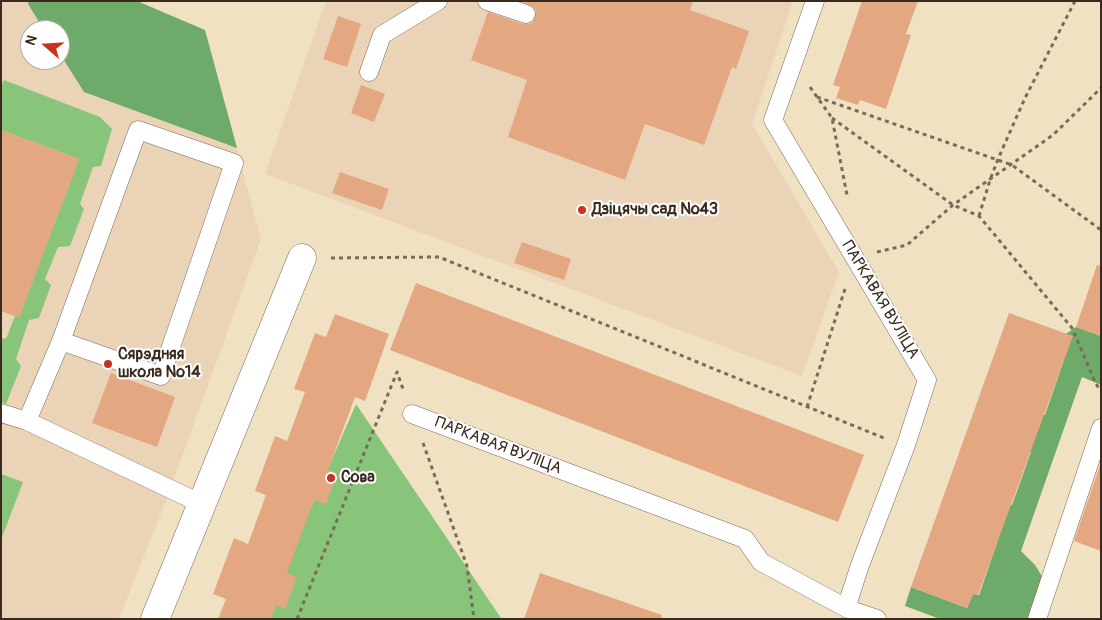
<!DOCTYPE html>
<html>
<head>
<meta charset="utf-8">
<style>
	body { margin:0 }
	#map { position:relative; width:1102px; height:620px; overflow:hidden; background:#f1e1c3; font-family:Pangolin,sans-serif }
	canvas { display:block }
	.frame { position:absolute; inset:0; border:2px solid #3b2a1e; pointer-events:none }
	.north { position:absolute; left:20px; top:20px; width:50px; height:50px; box-sizing:border-box; background:#fff; border:1px solid #b1aaa5; border-radius:50%; rotate:289deg; font-size:14px; font-weight:700; line-height:20px; text-align:center; color:#3b2a1e }
	.north::after { content:''; display:block; margin:auto; width:18px; height:22px; background:#c8321e; clip-path:polygon(50% 0,100% 100%,50% 72%,0 100%) }
</style>
</head>
<body>
<div id="map">
<canvas width="1102" height="620"></canvas>
<div class="frame"></div>
<div class="north">N</div>
</div>
<script>
const ctx = document.querySelector('canvas').getContext('2d');
ctx.lineJoin = 'round';
function fill(path, color) {
  ctx.fillStyle = color;
  ctx.fill(path, 'evenodd');
}
function toPath(rows) {
  const path = new Path2D();
  for (const r of rows) {
    path.moveTo(r[0], r[1]);
    for (let i = 2; i < r.length; i += 2) path.lineTo(r[i], r[i + 1]);
  }
  return path;
}
function trace(path, color, width, dash) {
  ctx.strokeStyle = color;
  ctx.lineWidth = width;
  ctx.lineCap = dash ? 'butt' : 'round';
  ctx.setLineDash(dash || []);
  ctx.stroke(path);
}
function write(font, color, halo, rows, align = 'center') {
  ctx.font = font + ' Pangolin,sans-serif';
  ctx.lineWidth = 4;
  ctx.setLineDash([]);
  ctx.textBaseline = 'middle';
  ctx.strokeStyle = halo;
  ctx.fillStyle = color;
  for (const [text, x, y, turn = 0] of rows) {
    ctx.save();
    ctx.translate(x, y);
    ctx.rotate((+turn || 0) * Math.PI / 180);
    ctx.textAlign = isNaN(turn) ? turn : align;
    if (halo) ctx.strokeText(text, 0, 0);
    ctx.fillText(text, 0, 0);
    ctx.restore();
  }
}
const built = toPath([
	[1,1,137,1,205,30,261,239,166,501,119,619,1,619],
	[30,30,60,30,60,60,30,60],
	[326,1,793,1,752,124,839,272,802,376,265,174]
]);
const green = toPath([
	[4,80,100,117,112,129,101,166,93,167,80,204,84,209,70,246,58,247,45,279,51,285,39,318,29,320,16,359,21,366,6,404,1,402,1,341,3,338,6,339,15,316,19,317,79,159,1,130,1,87],
	[356,404,501,618,501,619,263,619],
	[1,474,23,482,1,540]
]);
const forest = toPath([
	[29,1,137,1,205,30,237,148,84,92,60,54,60,30,44,30,28,4],
	[1076,327,1101,336,1101,385,1082,377,1021,551,1035,565,1043,578,1029,619,940,619,905,606,911,587,967,608,973,594,979,595,997,543,1005,503,1012,505,1031,452,1025,450,1038,413,1045,415,1063,363,1066,334]
]);
const building = toPath([
	[521,1,693,1,690,10,749,31,736,69,732,67,704,145,645,124,625,180,508,137,527,80,471,60,488,12,523,24,529,24,533,22,536,12,534,7],
	[862,1,918,1,906,34,911,35,886,109,860,100,858,105,836,98,840,87,833,85],
	[338,16,361,24,347,67,323,59],
	[361,85,385,94,374,122,351,113],
	[1,130,79,159,19,318,1,311],
	[340,172,389,189,382,210,332,193],
	[522,242,571,259,564,280,514,263],
	[1097,265,1101,266,1101,336,1076,327],
	[416,283,864,455,838,522,390,350],
	[1009,313,1073,336,978,595,973,594,967,608,911,587],
	[335,314,389,334,365,401,355,397,328,470,337,473,326,504,314,500,287,573,297,577,285,609,276,605,271,619,218,619,226,599,213,594,234,538,248,544,266,495,255,491,275,436,287,441,305,392,294,389,315,333,326,337],
	[111,373,175,397,157,447,92,423],
	[1101,462,1101,551,1074,541],
	[540,573,662,615,661,619,524,619]
]);
const path = toPath([
	[810,87,832,118,847,195],
	[817,97,1012,165,1101,230],
	[832,118,953,205,979,216,1072,328,1096,384,1101,391],
	[979,216,990,180,998,159,1025,98,1075,1],
	[877,252,907,245,953,205,1053,135,1101,88],
	[331,258,439,257,884,438],
	[807,407,845,289],
	[423,443,467,566,474,619],
	[297,619,397,372,404,392]
]);
const lane = toPath([
	[487,1,526,14],
	[815,1,773,120,927,380,906,445,860,565,849,599,848,609],
	[369,72,382,35,438,1],
	[1,413,27,421,202,504],
	[412,414,745,539,761,562,848,609,877,619],
	[27,421,61,341,138,130,234,163,161,376,61,341],
	[1037,619,1101,428]
]);
const street = toPath([
	[155,619,302,258]
]);
const markers = [
	[582,210,5,"#c8321e"],
	[108,364,5,"#c8321e"],
	[331,478,5,"#c8321e"]
];
const poiNames = [
	["Дзіцячы сад №43",592,210],
	["Сярэдняя",118,355],
	["школа №14",118,373],
	["Сова",341,478]
];
const streetNames = [
	["ПАРКАВАЯ ВУЛІЦА",880,300,59],
	["ПАРКАВАЯ ВУЛІЦА",498,446,21]
];
fill(built, '#ebd3b8');
fill(green, '#88c47a');
fill(forest, '#6eaa6a');
fill(building, '#e3a881');
trace(lane, '#7b6a58', 19);
trace(street, '#7b6a58', 29);
trace(path, '#7b6a58', 3, [4, 4]);
trace(lane, '#fff', 18);
trace(street, '#fff', 28);
for (const [x, y, r, color] of markers) {
  const dot = new Path2D();
  dot.arc(x, y, r, 0, 2 * Math.PI);
  ctx.fillStyle = color;
  ctx.fill(dot);
  trace(dot, '#fff', 2);
}
write('bold 16px', '#3b2a1e', '#fff', poiNames, 'left');
write('16px', '#3b2a1e', '#fff', streetNames);
</script>
</body>
</html>
